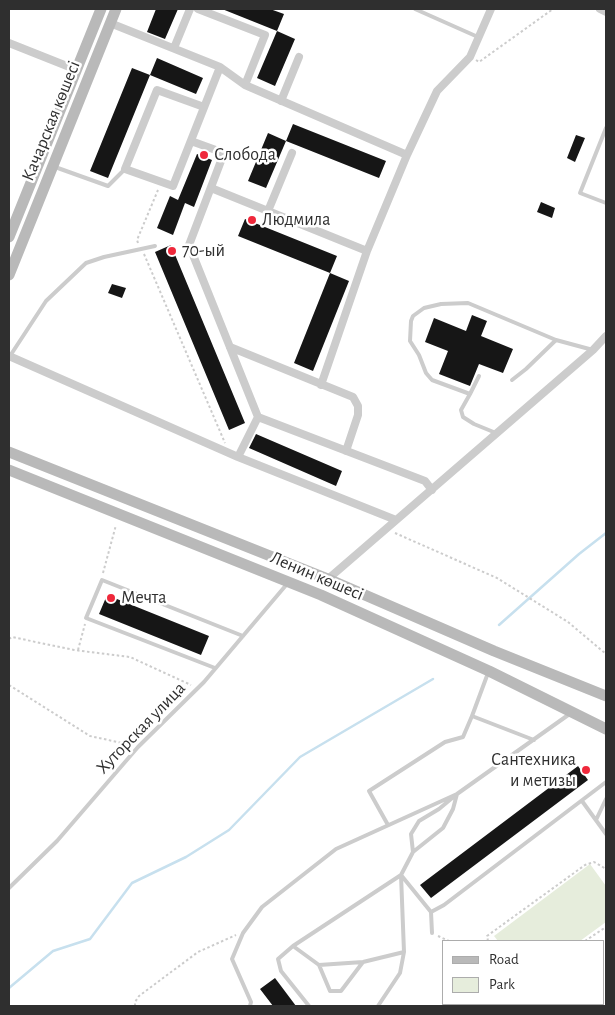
<!DOCTYPE html>
<html>
<head>
<meta charset="utf-8">
<style>
	body { margin:0 }
	#map { position:relative; width:615px; height:1015px; overflow:hidden; background:#fff; font-family:"Alegreya Sans",sans-serif }
	canvas { display:block }
	.frame { position:absolute; inset:0; border:10px solid #2f2f2f; pointer-events:none }
	.legend { position:absolute; left:442px; top:940px; width:162px; height:65px; box-sizing:border-box; background:#fff; border:1px solid #acacac; margin:0; padding:6px 9px; list-style:none; font-size:15px; color:#2f2f2f }
	.legend li { display:flex; align-items:center; gap:10px; height:25px }
	.legend b { width:25px; border:1px solid #acacac }
</style>
</head>
<body>
<div id="map">
<canvas width="615" height="1015"></canvas>
<div class="frame"></div>
<ul class="legend">
<li><b style="height:6px;background:#b9b9b9"></b>Road</li>
<li><b style="height:14px;background:#e6eddc"></b>Park</li>
</ul>
</div>
<script>
const ctx = document.querySelector('canvas').getContext('2d');
ctx.lineJoin = 'round';
function fill(path, color) {
  ctx.fillStyle = color;
  ctx.fill(path, 'evenodd');
}
function toPath(rows) {
  const path = new Path2D();
  for (const r of rows) {
    path.moveTo(r[0], r[1]);
    for (let i = 2; i < r.length; i += 2) path.lineTo(r[i], r[i + 1]);
  }
  return path;
}
function trace(path, color, width, dash) {
  ctx.strokeStyle = color;
  ctx.lineWidth = width;
  ctx.lineCap = dash ? 'butt' : 'round';
  ctx.setLineDash(dash || []);
  ctx.stroke(path);
}
function write(font, color, halo, rows, align = 'center') {
  ctx.font = font + ' "Alegreya Sans",sans-serif';
  ctx.lineWidth = 5;
  ctx.setLineDash([]);
  ctx.textBaseline = 'middle';
  ctx.strokeStyle = halo;
  ctx.fillStyle = color;
  for (const [text, x, y, turn = 0] of rows) {
    ctx.save();
    ctx.translate(x, y);
    ctx.rotate((+turn || 0) * Math.PI / 180);
    ctx.textAlign = isNaN(turn) ? turn : align;
    if (halo) ctx.strokeText(text, 0, 0);
    ctx.fillText(text, 0, 0);
    ctx.restore();
  }
}
const green = toPath([
	[590,864,606,886,606,922,580,941,498,941,494,936]
]);
const stream = toPath([
	[499,625,579,554,606,533],
	[9,988,53,951,90,939,132,883,186,857,229,830,300,757,433,679]
]);
const building = toPath([
	[156,9,178,9,165,39,147,32],
	[222,9,270,9,284,14,277,31],
	[277,31,295,39,275,86,257,78],
	[157,58,203,78,196,94,150,75],
	[132,68,150,75,108,178,90,171],
	[293,124,386,161,379,178,286,141],
	[268,133,286,141,266,188,248,181],
	[576,135,585,138,575,162,567,158],
	[197,154,212,160,194,207,185,203,173,235,157,228,170,196,178,200],
	[541,202,555,208,552,218,537,212],
	[245,219,337,256,330,273,238,236],
	[171,245,245,423,229,430,155,252],
	[330,273,349,281,313,371,294,363],
	[112,284,126,288,122,298,108,293],
	[472,315,487,321,481,336,513,349,503,373,479,364,470,386,439,374,448,351,425,342,434,318,466,331],
	[256,434,342,471,336,486,249,448],
	[107,595,209,636,201,655,99,614],
	[578,766,588,780,431,898,420,885],
	[275,978,296,1006,273,1006,260,989]
]);
const path = toPath([
	[476,60,479,62,553,9],
	[138,243,137,240,158,190],
	[144,254,225,443],
	[395,533,497,578,568,622,606,654],
	[103,573,116,525],
	[9,639,12,637,74,650,130,657,191,685],
	[78,650,85,624],
	[9,685,90,736,131,745],
	[438,936,449,941],
	[488,941,487,936,585,865,594,862,606,869],
	[585,941,606,927],
	[135,1006,135,1002,139,996,198,952,236,935]
]);
const service = toPath([
	[415,9,478,37],
	[606,128,580,193,606,203],
	[55,167,108,186,125,169],
	[10,356,46,301,86,263,104,257,155,246],
	[512,380,526,369,556,340],
	[470,394,479,376],
	[496,433,474,424,463,417,461,410,470,394,432,380,426,373,419,355,410,341,411,321,413,316,424,308,441,304,468,303,556,340,593,350],
	[215,668,86,618,102,580,243,636],
	[488,673,472,716,534,740],
	[582,801,606,834],
	[596,820,606,799],
	[388,825,369,791,445,742,463,737,472,716],
	[413,852,411,834,419,821,439,809,457,794,571,713],
	[9,888,57,841,138,747,204,682,287,584],
	[431,912,432,933],
	[293,946,319,965,363,962,404,952],
	[319,965,330,991,341,991,363,962],
	[250,1006,251,1002,232,959,243,933,262,907,336,849,457,794],
	[309,1006,281,971,278,959,293,946,401,875,431,912,444,905,606,782],
	[378,1006,400,973,404,952,401,875,413,852,443,828,453,809,457,794]
]);
const minor = toPath([
	[198,9,265,35,245,85],
	[600,9,606,12],
	[110,23,220,67,245,85,407,155],
	[9,43,77,70],
	[174,48,190,9],
	[281,101,299,57],
	[204,107,157,90,125,169,173,186,220,67],
	[191,141,224,153,189,245,258,417,425,481,432,490],
	[211,188,367,251],
	[268,211,292,153],
	[230,347,353,397,358,406,358,415,346,451],
	[9,356,238,457,396,520],
	[321,385,367,251,407,155,437,91,470,57,491,9],
	[238,457,258,417],
	[328,579,593,350,606,336]
]);
const secondary = toPath([
	[9,237,101,9],
	[9,275,116,9],
	[9,452,328,579,494,651,606,696],
	[9,470,321,595,489,671,606,729]
]);
const markers = [
	[204,155,5,"#ef283b"],
	[252,220,5,"#ef283b"],
	[172,251,5,"#ef283b"],
	[111,598,5,"#ef283b"],
	[586,770,5,"#ef283b"]
];
const streetNames = [
	["Качарская көшесі",51,121,-68],
	["Ленин көшесі",317,576,23],
	["Хуторская улица",141,728,-46]
];
const poiNames = [
	["Слобода",214,155],
	["Людмила",262,220],
	["70-ый",182,251],
	["Мечта",121,598],
	["Сантехника",576,760,"right"],
	["и метизы",576,781,"right"]
];
fill(green, '#e6eddc');
trace(stream, '#c7e0ee', 2.5);
fill(building, '#161616');
trace(path, '#ccc', 2, [2.5, 2.5]);
trace(service, '#ccc', 4);
trace(minor, '#ccc', 8);
trace(secondary, '#b9b9b9', 11);
for (const [x, y, r, color] of markers) {
  const dot = new Path2D();
  dot.arc(x, y, r, 0, 2 * Math.PI);
  ctx.fillStyle = color;
  ctx.fill(dot);
  trace(dot, '#fff', 2);
}
write('18px', '#2f2f2f', '#fff', streetNames);
write('18px', '#2f2f2f', '#fff', poiNames, 'left');
</script>
</body>
</html>
